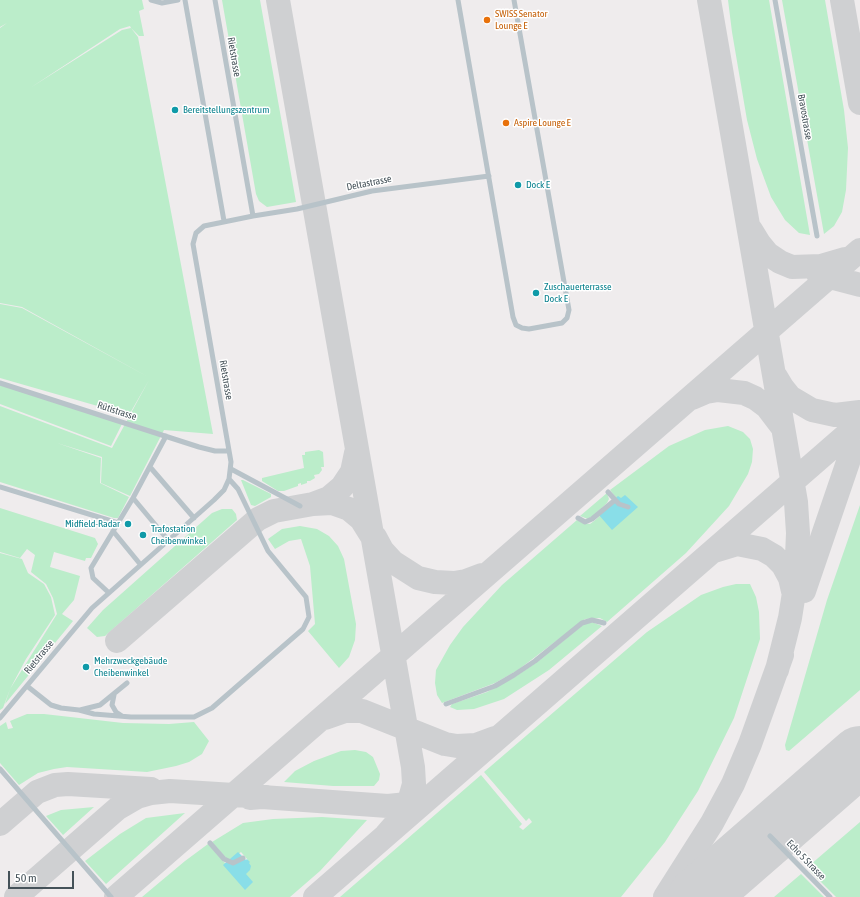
<!DOCTYPE html>
<html>
<head>
<meta charset="utf-8">
<style>
	body { margin:0 }
	#map { position:relative; width:860px; height:897px; overflow:hidden; background:#efeced; font-family:"Asap Condensed",sans-serif }
	canvas { display:block }
	.scale { position:absolute; left:8px; top:871px; width:66px; height:18px; box-sizing:border-box; border:2px solid #455259; border-top:0; padding-left:5px; font-size:12px; line-height:14px; white-space:nowrap; color:#455259; -webkit-text-stroke:3px #fff; paint-order:stroke }
</style>
</head>
<body>
<div id="map">
<canvas width="860" height="897"></canvas>
<div class="scale">50 m</div>
</div>
<script>
const ctx = document.querySelector('canvas').getContext('2d');
ctx.lineJoin = 'round';
function fill(path, color) {
  ctx.fillStyle = color;
  ctx.fill(path, 'evenodd');
}
function toPath(rows) {
  const path = new Path2D();
  for (const r of rows) {
    path.moveTo(r[0], r[1]);
    for (let i = 2; i < r.length; i += 2) path.lineTo(r[i], r[i + 1]);
  }
  return path;
}
function trace(path, color, width, dash) {
  ctx.strokeStyle = color;
  ctx.lineWidth = width;
  ctx.lineCap = dash ? 'butt' : 'round';
  ctx.setLineDash(dash || []);
  ctx.stroke(path);
}
function write(font, color, halo, rows, align = 'center') {
  ctx.font = font + ' "Asap Condensed",sans-serif';
  ctx.lineWidth = 3;
  ctx.setLineDash([]);
  ctx.textBaseline = 'middle';
  ctx.strokeStyle = halo;
  ctx.fillStyle = color;
  for (const [text, x, y, turn = 0] of rows) {
    ctx.save();
    ctx.translate(x, y);
    ctx.rotate((+turn || 0) * Math.PI / 180);
    ctx.textAlign = isNaN(turn) ? turn : align;
    if (halo) ctx.strokeText(text, 0, 0);
    ctx.fillText(text, 0, 0);
    ctx.restore();
  }
}
const green = toPath([
	[0,0,142,0,144,9,139,11,144,36,139,36,131,28,138,37,213,434,164,430,130,496,101,483,102,457,57,443,101,458,100,483,129,497,118,518,114,518,0,482,0,406,112,448,149,380,129,415,0,378,0,304,22,308,150,378,22,307,0,303,0,28,7,23,0,27],
	[130,26,131,28,122,30,30,88,120,29],
	[222,0,260,0,296,202,267,207,259,201,256,194],
	[728,0,769,0,810,235,799,233,785,220,771,197,757,159,747,120,732,32],
	[782,0,825,0,844,110,848,148,846,190,842,212,834,226,824,234],
	[0,385,122,424,111,446,0,404],
	[728,426,743,432,750,439,753,449,752,462,748,474,729,506,686,553,607,622,600,618,585,619,518,670,495,683,442,703,437,695,435,683,436,670,450,645,463,627,502,585,577,520,583,523,590,524,594,521,618,500,610,490,669,446,705,430],
	[319,450,323,452,324,467,321,467,322,470,319,474,314,475,315,478,310,481,307,481,307,483,301,485,301,483,298,484,298,486,284,491,278,491,262,481,262,478,304,468,302,455,305,455,305,452],
	[241,480,243,480,271,494,271,497,255,506,251,505],
	[607,493,609,499,607,503,593,516,588,519,580,516],
	[860,505,860,690,789,751,786,750,785,745,827,600],
	[0,508,95,538,98,544,91,558,86,558,85,561,54,552,50,567,80,576,74,600,62,614,73,621,5,704,10,689,57,614,53,598,46,584,31,572,35,555,27,549,20,558,0,552],
	[222,509,232,509,236,514,237,520,105,636,97,637,87,628,103,610,212,513],
	[300,526,317,529,329,536,338,546,344,559,356,624,355,640,349,657,339,668,308,631,315,624,310,566,301,539,289,541,275,549,268,539,282,529],
	[0,553,22,559,28,573,44,584,51,597,55,615,26,659,10,689,3,708,0,710],
	[736,584,750,584,756,597,759,612,760,639,734,718,698,791,665,842,621,897,340,897,481,775,522,824,519,827,523,830,532,822,529,818,526,821,484,772,647,632,701,595,723,587],
	[592,622,602,626,549,670,504,699,474,709,457,710,450,707,452,704,487,692,513,678,540,660,585,623],
	[27,714,44,714,123,723,169,724,194,722,209,741,202,754,189,762,176,766,147,772,67,767,54,769,38,773,19,785,0,763,0,726,6,722,8,729,13,728,10,721],
	[355,750,366,752,373,757,380,774,379,780,374,786,333,786,284,782,295,771,314,761,341,751],
	[94,807,63,835,46,816,61,810],
	[185,813,106,884,85,861,120,834,146,818],
	[322,817,367,820,320,871,290,897,142,897,185,861,208,844,225,863,243,864,248,860,241,852,232,859,227,859,212,842,243,823,273,819],
	[860,822,860,897,836,897,810,871,810,865],
	[801,874,824,897,774,897]
]);
const water = toPath([
	[625,495,638,507,612,530,598,514,618,496,621,498],
	[238,852,246,860,247,859,250,862,249,863,251,866,250,870,246,874,253,882,245,890,223,865]
]);
const taxiway = toPath([
	[278,0,413,767,414,784,409,802,400,819,386,835],
	[709,0,796,502,798,533,796,580,790,618,777,670],
	[842,0,860,103],
	[751,230,759,243,768,254,780,262,792,267,821,266,845,259],
	[818,274,860,285],
	[776,377,782,387,790,397,812,410,835,415,860,412],
	[692,398,706,392,718,390,744,393,755,398,767,407,783,428],
	[356,453,352,472,342,487,329,498,313,504,332,503,349,509,361,519,371,535],
	[375,537,382,550,393,562,418,578,435,582,454,583,466,581,482,575],
	[714,551,737,544,762,549,774,556,783,565,790,578,793,591],
	[804,591,860,427],
	[117,641,258,519,274,511,313,504],
	[325,718,345,711,362,711,445,744,457,746,476,745,495,738],
	[250,798,262,797,388,806,407,804,420,800],
	[0,824,37,792,55,785,68,784,151,789],
	[16,897,118,808,137,797,151,793,170,791,266,797],
	[116,897,860,250],
	[315,897,860,423],
	[665,897,712,823,733,784,750,744,782,655]
]);
const runway = toPath([
	[698,897,860,756]
]);
const service = toPath([
	[151,0,162,3,178,0],
	[185,0,224,221],
	[458,0,513,317,516,325,522,328,529,329,562,323,567,318,569,310,514,0],
	[775,0,817,236],
	[253,216,297,209,372,191,489,176],
	[0,383,199,447,215,451,229,451],
	[150,467,194,518],
	[231,469,300,506],
	[0,487,118,523],
	[608,492,619,504,628,507],
	[133,498,168,540],
	[578,518,585,522,592,519,615,500],
	[113,531,140,564],
	[108,592,93,578,91,568,133,498,166,436],
	[27,686,51,705,61,708,79,710,94,714,131,717,194,717,212,708,303,629,309,617,306,597,268,551,238,489,229,479],
	[114,695,112,705,116,712,122,716],
	[446,704,495,686,514,675,535,661,582,623,592,620,604,623],
	[80,710,100,705,127,683],
	[0,718,92,608,214,500,224,490,229,479,231,462,193,244,196,233,204,226,253,216,215,0],
	[0,769,111,897],
	[770,836,830,897],
	[210,843,224,859,233,863,243,858]
]);
const markers = [
	[487,20,4,"#e8710a"],
	[175,110,4,"#0f9aa8"],
	[506,123,4,"#e8710a"],
	[518,185,4,"#0f9aa8"],
	[536,293,4,"#0f9aa8"],
	[128,524,4,"#0f9aa8"],
	[143,535,4,"#0f9aa8"],
	[86,667,4,"#0f9aa8"]
];
const foodNames = [
	["SWISS Senator",495,14],
	["Lounge E",495,26],
	["Aspire Lounge E",514,123]
];
const streetNames = [
	["Rietstrasse",234,57,80],
	["Bravostrasse",805,117,80],
	["Deltastrasse",369,183,-11],
	["Rietstrasse",226,380,80],
	["Rütistrasse",117,411,18],
	["Rietstrasse",39,657,-51],
	["Echo 5 Strasse",806,860,46]
];
const cultureNames = [
	["Bereitstellungszentrum",183,110],
	["Dock E",526,185],
	["Zuschauerterrasse",544,287],
	["Dock E",544,299],
	["Midfield-Radar",120,524,"right"],
	["Trafostation",151,529],
	["Cheibenwinkel",151,541],
	["Mehrzweckgebäude",94,661],
	["Cheibenwinkel",94,673]
];
fill(green, '#bbedca');
fill(water, '#89dee8');
trace(taxiway, '#cfd0d2', 24);
trace(runway, '#cfd0d2', 60);
trace(service, '#b8c3c9', 5);
for (const [x, y, r, color] of markers) {
  const dot = new Path2D();
  dot.arc(x, y, r, 0, 2 * Math.PI);
  ctx.fillStyle = color;
  ctx.fill(dot);
  trace(dot, '#fff', 1.5);
}
write('10px', '#c56008', '#fff', foodNames, 'left');
write('10px', '#455259', '#fff', streetNames);
write('10px', '#0d838f', '#fff', cultureNames, 'left');
</script>
</body>
</html>
